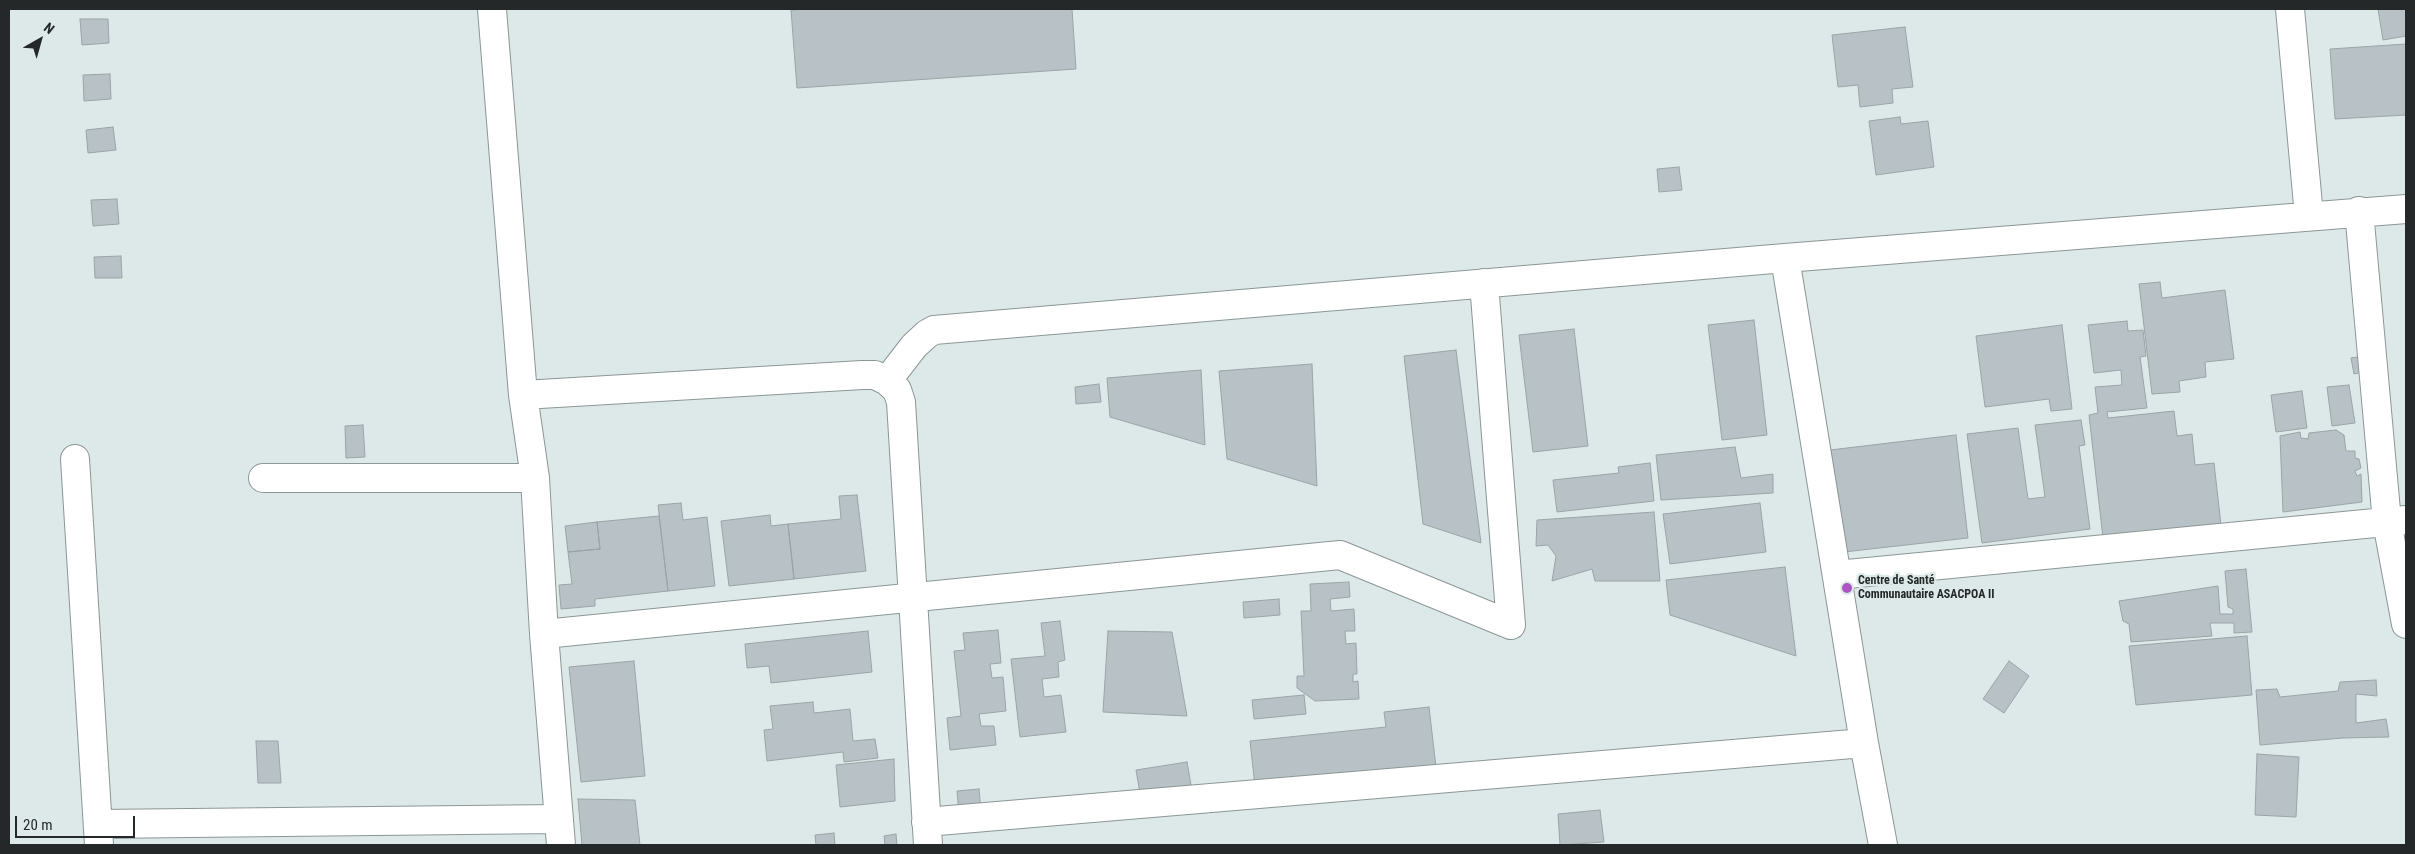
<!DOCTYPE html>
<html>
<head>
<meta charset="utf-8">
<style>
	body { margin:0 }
	#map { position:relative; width:2415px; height:854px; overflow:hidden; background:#dde9e8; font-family:"Roboto Condensed",sans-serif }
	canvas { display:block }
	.frame { position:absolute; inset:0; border:10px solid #242828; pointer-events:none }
	.north { position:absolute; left:15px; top:15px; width:50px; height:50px; -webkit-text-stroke:4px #dde9e8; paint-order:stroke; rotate:38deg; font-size:14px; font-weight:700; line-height:20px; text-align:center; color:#242828 }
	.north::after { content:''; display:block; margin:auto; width:18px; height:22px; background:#242828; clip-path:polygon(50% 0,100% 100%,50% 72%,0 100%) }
	.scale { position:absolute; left:15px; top:816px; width:120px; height:22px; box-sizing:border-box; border:2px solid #242828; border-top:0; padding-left:6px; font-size:15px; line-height:18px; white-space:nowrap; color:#242828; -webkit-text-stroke:4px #dde9e8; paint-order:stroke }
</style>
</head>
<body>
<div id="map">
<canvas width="2415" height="854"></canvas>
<div class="frame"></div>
<div class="north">N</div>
<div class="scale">20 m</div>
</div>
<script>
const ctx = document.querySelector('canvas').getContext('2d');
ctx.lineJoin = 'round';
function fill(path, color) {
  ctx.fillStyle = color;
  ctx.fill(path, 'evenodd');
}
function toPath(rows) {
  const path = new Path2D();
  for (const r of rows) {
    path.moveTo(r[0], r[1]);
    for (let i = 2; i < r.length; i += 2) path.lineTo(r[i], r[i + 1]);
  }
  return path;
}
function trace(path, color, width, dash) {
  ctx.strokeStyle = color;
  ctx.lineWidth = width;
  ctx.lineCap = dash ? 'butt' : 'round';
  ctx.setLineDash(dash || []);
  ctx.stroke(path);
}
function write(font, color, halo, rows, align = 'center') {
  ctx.font = font + ' "Roboto Condensed",sans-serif';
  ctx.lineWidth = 4.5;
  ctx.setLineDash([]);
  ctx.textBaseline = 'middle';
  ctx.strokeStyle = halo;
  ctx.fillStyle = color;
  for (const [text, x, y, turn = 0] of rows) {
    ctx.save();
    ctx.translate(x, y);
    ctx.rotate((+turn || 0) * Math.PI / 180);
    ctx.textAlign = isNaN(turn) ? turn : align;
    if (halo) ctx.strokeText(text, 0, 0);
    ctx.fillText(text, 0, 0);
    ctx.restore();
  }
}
const building = toPath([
	[808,9,1072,9,1076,69,797,88,791,10,808,9],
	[2378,9,2406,9,2406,36,2383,40,2378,9],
	[80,19,108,19,109,43,82,45,80,19],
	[1905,27,1913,87,1892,89,1893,103,1860,107,1858,85,1838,87,1832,35,1905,27],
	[2406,44,2406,115,2335,119,2330,49,2406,44],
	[110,74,111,99,84,101,83,75,110,74],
	[1900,117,1901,124,1928,121,1934,167,1876,175,1869,121,1900,117],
	[113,127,116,150,88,153,86,130,113,127],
	[1679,167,1682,190,1659,192,1657,169,1679,167],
	[117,199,119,224,93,226,91,200,117,199],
	[121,256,122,278,95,278,94,257,121,256],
	[2160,282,2162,298,2225,290,2234,359,2205,362,2206,377,2179,381,2180,392,2152,394,2139,284,2160,282],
	[1754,320,1767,435,1722,440,1708,325,1754,320],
	[2127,321,2128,331,2143,330,2146,356,2140,357,2147,408,2107,412,2108,418,2174,411,2177,436,2192,434,2195,465,2214,463,2221,525,2103,538,2089,415,2098,413,2095,387,2122,385,2121,370,2094,373,2088,325,2127,321],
	[2062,325,2072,409,2051,411,2049,399,1985,407,1976,336,2062,325],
	[1574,329,1588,446,1533,452,1519,335,1574,329],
	[1456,350,1481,543,1423,524,1404,356,1456,350],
	[2365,356,2368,371,2354,374,2351,358,2365,356],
	[1312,364,1317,486,1227,459,1219,371,1312,364],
	[1201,370,1205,445,1110,417,1107,378,1201,370],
	[1099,384,1101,402,1076,404,1075,387,1099,384],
	[2349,385,2355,423,2332,426,2327,387,2349,385],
	[2302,391,2307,428,2276,432,2271,395,2302,391],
	[2081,420,2085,445,2079,446,2090,529,1982,543,1967,434,2018,428,2028,499,2045,497,2035,425,2081,420],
	[363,425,365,457,346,458,345,426,363,425],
	[2336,430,2344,435,2346,451,2355,451,2355,458,2359,459,2361,468,2355,471,2357,476,2361,474,2362,502,2283,512,2280,436,2300,432,2301,438,2308,439,2309,433,2336,430],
	[1956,435,1968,538,1844,552,1830,450,1956,435],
	[1735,447,1741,478,1773,474,1773,493,1661,500,1656,455,1735,447],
	[1650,463,1654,501,1557,512,1553,480,1619,473,1618,467,1650,463],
	[857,495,866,571,794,579,788,524,841,519,839,496,857,495],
	[681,503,683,520,707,517,715,586,668,591,658,505,681,503],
	[1760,503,1766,552,1670,564,1663,514,1760,503],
	[1654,512,1660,581,1595,581,1592,569,1552,581,1556,556,1548,545,1536,546,1537,520,1654,512],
	[770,515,771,526,788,524,794,579,729,586,721,521,770,515],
	[659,516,668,591,595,599,595,606,561,609,559,585,572,584,568,552,600,549,597,522,659,516],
	[597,522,600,549,568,552,565,526,597,522],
	[1785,567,1796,656,1670,615,1666,580,1785,567],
	[2246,569,2252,632,2234,633,2234,623,2210,623,2212,636,2131,642,2129,624,2123,621,2119,601,2218,586,2220,614,2233,614,2233,609,2228,607,2225,571,2246,569],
	[1349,582,1350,597,1330,599,1331,611,1354,609,1355,631,1345,631,1346,644,1356,643,1357,674,1353,674,1353,682,1358,681,1359,699,1315,701,1297,688,1297,676,1304,676,1301,611,1311,611,1310,584,1349,582],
	[1279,599,1280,615,1244,618,1243,602,1279,599],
	[1060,621,1065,660,1058,662,1059,677,1042,679,1044,697,1061,695,1066,732,1020,737,1011,659,1045,656,1041,623,1060,621],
	[998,630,1001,663,990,664,992,678,1003,677,1006,711,979,714,981,726,994,726,996,745,950,750,947,718,961,716,954,651,965,650,963,633,998,630],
	[868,631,872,672,771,683,769,666,747,668,745,644,868,631],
	[1108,631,1172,632,1187,716,1103,712,1108,631],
	[2247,636,2252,695,2136,705,2129,646,2247,636],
	[634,661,645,776,581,782,569,667,634,661],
	[2009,661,2029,676,2004,713,1983,699,2009,661],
	[2376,680,2377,696,2356,694,2356,723,2386,719,2389,737,2343,738,2260,745,2256,690,2277,689,2280,697,2338,691,2340,682,2376,680],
	[1304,695,1306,714,1254,719,1252,700,1304,695],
	[813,702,814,713,850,709,853,741,875,739,878,758,844,762,843,752,767,761,764,730,773,729,770,706,813,702],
	[1429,707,1436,767,1255,786,1250,741,1386,727,1384,712,1429,707],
	[256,741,278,741,281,783,258,783,256,741],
	[2257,754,2299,757,2296,817,2255,815,2257,754],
	[894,759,895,801,840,807,836,765,894,759],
	[1187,762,1191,785,1140,793,1136,770,1187,762],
	[979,789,981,812,959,814,957,791,979,789],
	[578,799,635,800,640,845,582,845,578,799],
	[1600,810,1604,842,1560,845,1558,814,1600,810],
	[834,833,835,845,816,845,815,835,834,833],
	[896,834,897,845,885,845,884,836,896,834]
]);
const street = toPath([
	[492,9,523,395,535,478,544,634,561,845],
	[2290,9,2309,216],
	[2359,211,2387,522,2406,624],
	[1785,258,1864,743,1883,845],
	[887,381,914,346,927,334,934,330,1785,258,2406,209],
	[523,395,862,375,875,375,887,381,897,390,901,402,928,845],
	[75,459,99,845],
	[263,478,535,478],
	[1837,575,2406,520],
	[544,634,1340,555,1511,625,1484,283],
	[926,822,1864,743],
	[98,824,558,819]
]);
const markers = [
	[1847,588,6,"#ac55c2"]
];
const poiNames = [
	["Centre de Santé",1858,581],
	["Communautaire ASACPOA II",1858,595]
];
fill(building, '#b8c2c6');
trace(building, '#9aa4a7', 1);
trace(street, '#8c9696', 30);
trace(street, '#fff', 28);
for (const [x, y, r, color] of markers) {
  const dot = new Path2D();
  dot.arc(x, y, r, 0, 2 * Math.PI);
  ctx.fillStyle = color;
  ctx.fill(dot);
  trace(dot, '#dde9e8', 2);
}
write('bold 12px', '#242828', '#dde9e8', poiNames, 'left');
</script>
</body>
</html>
